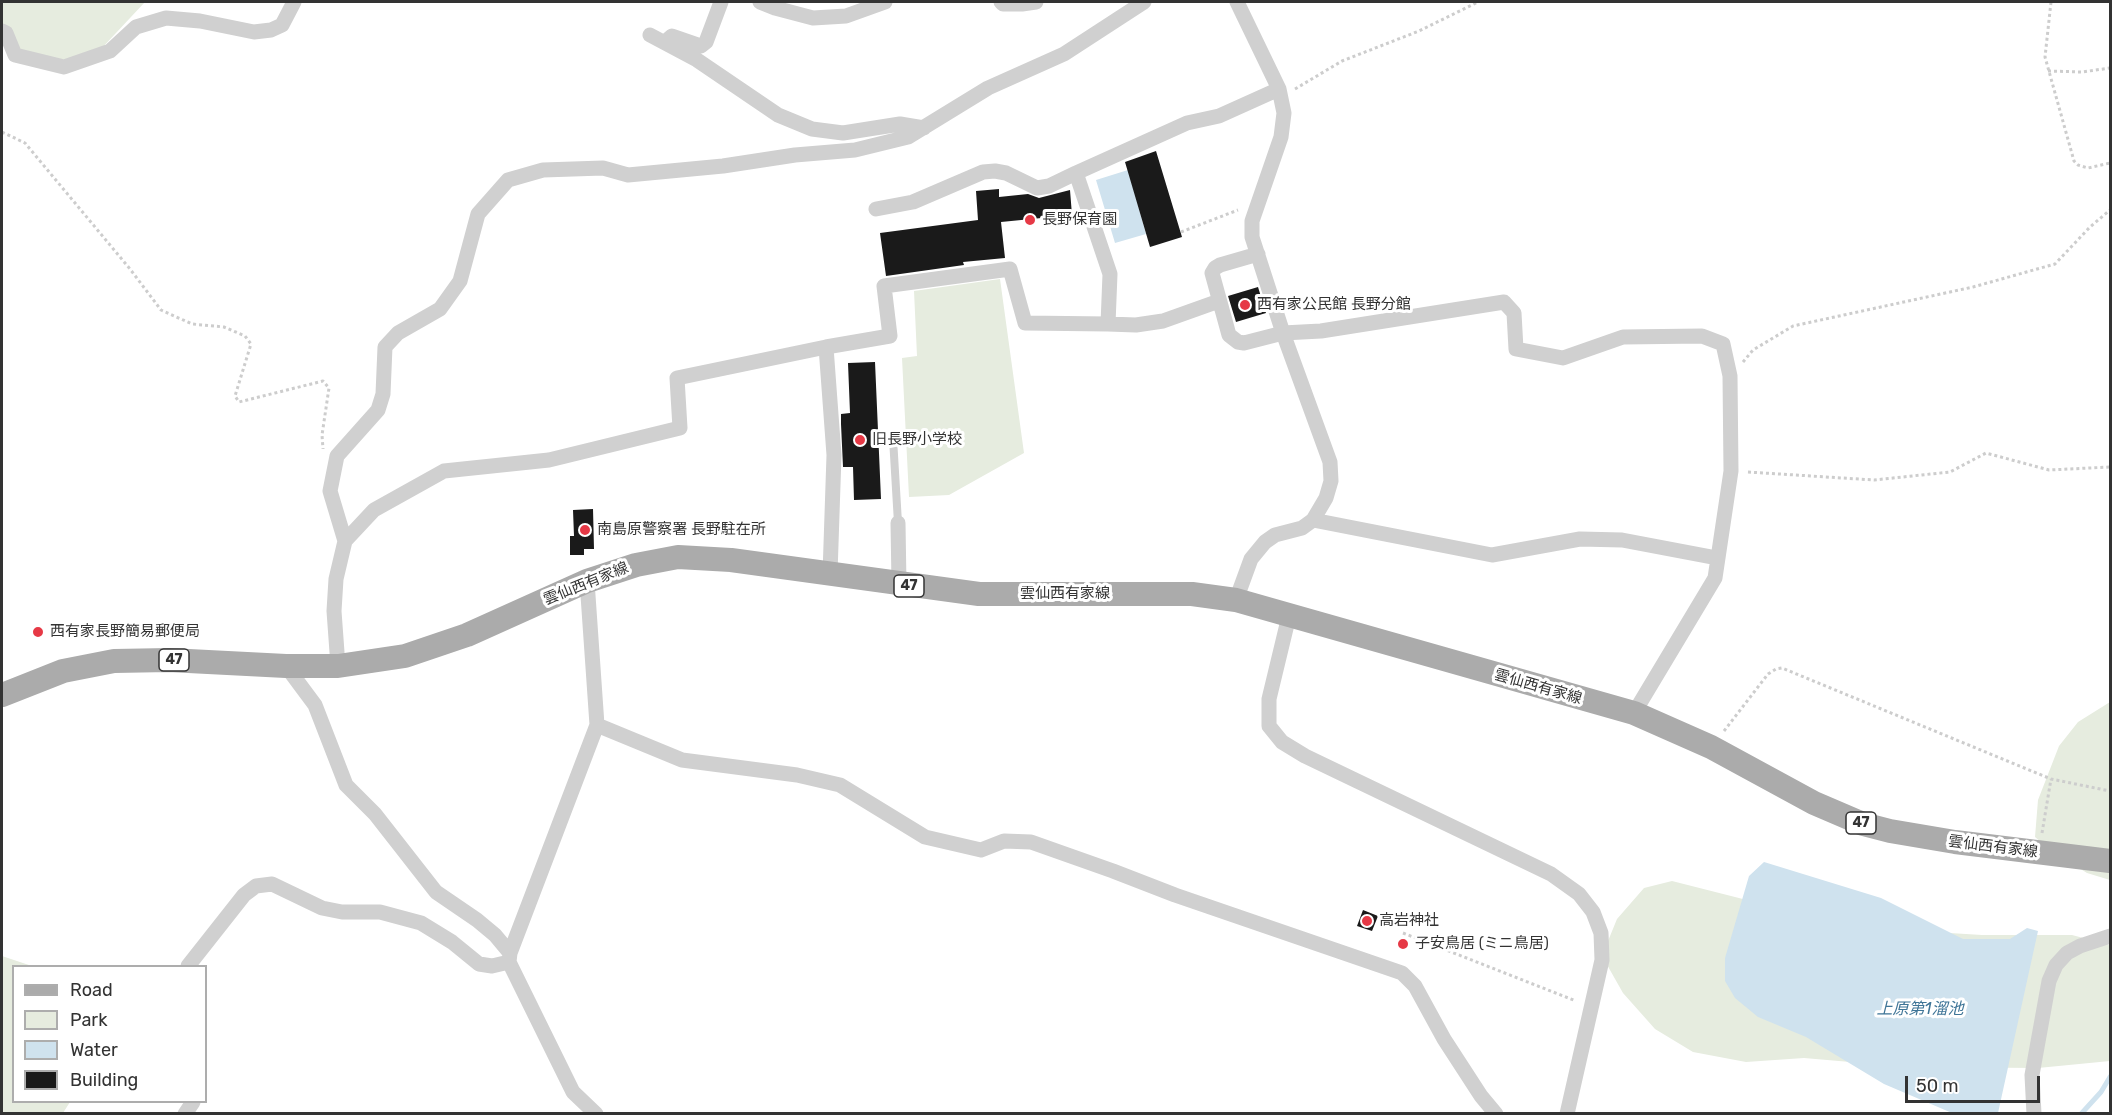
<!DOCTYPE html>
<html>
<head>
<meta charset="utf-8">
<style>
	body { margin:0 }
	#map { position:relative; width:2112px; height:1115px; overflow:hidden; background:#fff; font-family:Rubik,sans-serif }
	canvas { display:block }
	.frame { position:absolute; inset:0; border:3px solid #333; pointer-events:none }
	.legend { position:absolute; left:12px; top:965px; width:195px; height:138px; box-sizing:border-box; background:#fff; border:2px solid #adadad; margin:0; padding:8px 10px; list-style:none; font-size:18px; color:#333 }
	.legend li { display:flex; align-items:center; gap:12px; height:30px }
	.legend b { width:30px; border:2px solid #adadad }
	.scale { position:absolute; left:1905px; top:1076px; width:135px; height:27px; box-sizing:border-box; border:3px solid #333; border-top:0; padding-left:8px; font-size:18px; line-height:21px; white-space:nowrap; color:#333; -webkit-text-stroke:4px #fff; paint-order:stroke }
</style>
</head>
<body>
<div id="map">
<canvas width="2112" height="1115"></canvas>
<div class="frame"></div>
<ul class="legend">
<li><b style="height:8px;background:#ababab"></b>Road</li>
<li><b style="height:16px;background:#e6ecdf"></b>Park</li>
<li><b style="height:16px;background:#cfe2ee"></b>Water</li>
<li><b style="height:16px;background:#1a1a1a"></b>Building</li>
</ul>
<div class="scale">50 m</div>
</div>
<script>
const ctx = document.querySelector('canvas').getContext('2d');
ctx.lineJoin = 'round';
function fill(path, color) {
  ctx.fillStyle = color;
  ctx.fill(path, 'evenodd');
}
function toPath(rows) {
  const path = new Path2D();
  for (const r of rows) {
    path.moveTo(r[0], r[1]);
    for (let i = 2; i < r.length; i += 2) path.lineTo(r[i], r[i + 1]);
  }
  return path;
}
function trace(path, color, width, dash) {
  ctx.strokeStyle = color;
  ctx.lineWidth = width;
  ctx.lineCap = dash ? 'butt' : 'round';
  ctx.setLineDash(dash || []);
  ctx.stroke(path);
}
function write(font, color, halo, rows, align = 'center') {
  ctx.font = font + ' Rubik,"Noto Sans JP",sans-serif';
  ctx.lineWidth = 6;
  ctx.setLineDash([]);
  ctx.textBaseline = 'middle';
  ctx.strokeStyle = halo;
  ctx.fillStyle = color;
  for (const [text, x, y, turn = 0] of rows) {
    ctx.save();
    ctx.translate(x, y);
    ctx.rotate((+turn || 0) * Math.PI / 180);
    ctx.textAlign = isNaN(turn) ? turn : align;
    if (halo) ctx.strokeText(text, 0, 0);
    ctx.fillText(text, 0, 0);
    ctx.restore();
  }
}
const green = toPath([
	[2,2,145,2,101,49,62,60,20,51,2,43],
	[1000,279,1024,453,949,495,909,497,902,358,917,356,914,291],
	[2110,702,2110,880,2087,873,2050,850,2035,837,2038,800,2059,746,2078,722],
	[1672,881,1853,927,1982,935,2072,935,2110,945,2110,1061,2038,1068,1908,1067,1804,1058,1746,1062,1693,1052,1655,1029,1623,993,1606,963,1608,941,1617,919,1644,888],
	[2,956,32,966,14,966,14,1102,70,1102,63,1113,2,1113]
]);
const water = toPath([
	[1128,170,1146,234,1115,243,1096,180],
	[1764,862,1881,898,1963,939,2010,939,2027,928,2038,931,1998,1113,1952,1113,1884,1084,1806,1037,1758,1017,1735,998,1725,981,1725,958,1749,876]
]);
const stream = toPath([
	[2081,1114,2101,1092,2110,1077]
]);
const building = toPath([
	[1156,151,1182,237,1150,247,1125,162],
	[999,189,999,197,1028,194,1039,198,1070,190,1072,215,1001,222,1005,258,963,262,964,265,886,276,880,233,978,220,976,191],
	[1258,287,1266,313,1236,322,1228,296],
	[875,362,881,499,854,500,853,467,843,467,841,424,841,414,850,413,848,363],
	[593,509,594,549,584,549,584,555,570,555,570,536,574,536,573,510],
	[1363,910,1378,916,1372,931,1357,926]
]);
const path = toPath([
	[2051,2,2045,57,2074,161,2078,165,2088,168,2110,163],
	[2048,71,2082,72,2110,68],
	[1295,89,1342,61,1419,31,1478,2],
	[2,132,25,143,130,269,161,310,192,324,224,327,245,336,251,344,235,396,239,402,323,381,329,388,322,435,323,449],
	[1181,232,1238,210],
	[1743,362,1753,350,1793,326,1973,287,2055,264,2090,227,2110,210],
	[1748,472,1874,480,1950,472,1986,453,2049,470,2110,467],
	[1724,731,1768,674,1776,669,1782,668,2051,779,2110,791],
	[2042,833,2051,779],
	[1403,933,1576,1001]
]);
const service = toPath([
	[893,438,898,523]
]);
const minor = toPath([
	[760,2,775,8,813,18,846,16,885,2],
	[1001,2,1003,4,1022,4,1036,2],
	[2,31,6,33,15,55,64,67,110,51,136,27,166,18,200,21,254,32,271,30,282,25,294,2],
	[650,35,697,60,778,115,812,129,843,133,900,124,924,128],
	[665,42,672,36,701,46,706,42,721,2],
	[876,209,913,202,983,172,995,171,1006,173,1037,188,1049,186,1076,173,1187,123,1219,116,1279,89],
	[1258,254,1220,265,1215,268,1212,273,1229,335,1238,342,1244,343,1283,333,1321,331,1504,302,1514,313,1516,349,1563,358,1623,337,1702,336,1723,344,1730,376,1731,471,1715,578,1634,713],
	[1108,324,1136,325,1163,321,1219,301],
	[826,347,834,455,830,574],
	[1313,520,1492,555,1580,539,1622,540,1717,558],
	[898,523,899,584],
	[345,541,374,510,444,471,549,460,680,428,677,378,826,347,890,336,884,286,1010,269,1025,323,1108,324,1110,274,1076,173],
	[587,581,597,725,510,953,509,962,573,1092,596,1114],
	[1236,600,1251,559,1265,542,1275,535,1302,528,1313,520,1326,498,1331,481,1330,462,1283,333,1252,237,1252,221,1281,137,1284,113,1279,89,1237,2],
	[1289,616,1269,699,1269,726,1282,742,1305,756,1551,874,1579,894,1593,912,1601,933,1602,960,1567,1114],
	[286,666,315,705,346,785,375,814,436,892,477,920,495,935,510,953],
	[338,666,334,611,336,579,345,541,330,491,337,456,378,410,383,394,385,347,398,333,440,309,460,281,478,214,508,180,543,170,603,168,628,175,723,166,795,155,855,150,908,137,988,88,1064,54,1144,2],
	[597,725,682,760,797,775,840,785,925,837,981,850,1004,841,1031,842,1113,871,1175,895,1402,973,1415,986,1444,1039,1481,1096,1496,1114],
	[188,966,244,895,256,886,272,884,322,908,342,912,380,912,421,923,452,942,479,964,492,966,509,962],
	[185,1114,193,1102],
	[2034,1114,2032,1075,2049,981,2056,965,2067,953,2080,946,2110,936]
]);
const primary = toPath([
	[2,695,63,671,114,661,169,660,286,666,338,666,405,656,467,635,587,581,636,565,678,557,731,560,979,594,1192,594,1236,600,1634,713,1711,747,1814,803,1863,824,1890,831,1955,842,2110,861]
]);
const markers = [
	[1030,220,6,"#e63946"],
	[1245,305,6,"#e63946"],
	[860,440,6,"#e63946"],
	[585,530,6,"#e63946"],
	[38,632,6,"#e63946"],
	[1367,921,6,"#e63946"],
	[1403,944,6,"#e63946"]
];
const shields = [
	[909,586,30],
	[174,660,30],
	[1861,823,30]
];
const shieldNames = [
	["47",909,586],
	["47",174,660],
	["47",1861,823]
];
const poiNames = [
	["長野保育園",1042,220],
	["西有家公民館 長野分館",1257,305],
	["旧長野小学校",872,440],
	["南島原警察署 長野駐在所",597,530],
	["西有家長野簡易郵便局",50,632],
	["高岩神社",1379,921],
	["子安鳥居 (ミニ鳥居)",1415,944]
];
const streetNames = [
	["雲仙西有家線",586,584,-22],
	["雲仙西有家線",1065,594],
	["雲仙西有家線",1538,687,16],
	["雲仙西有家線",1993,847,7]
];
const waterNames = [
	["上原第1溜池",1920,1009]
];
fill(green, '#e6ecdf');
fill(water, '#cfe2ee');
trace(stream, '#cfe2ee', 5);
fill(building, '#1a1a1a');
trace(path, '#cdcdcd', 3, [3, 3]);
trace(service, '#d0d0d0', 8);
trace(minor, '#d0d0d0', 15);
trace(primary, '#ababab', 24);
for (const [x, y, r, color] of markers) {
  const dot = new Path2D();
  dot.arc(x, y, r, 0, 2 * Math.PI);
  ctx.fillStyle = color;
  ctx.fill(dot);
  trace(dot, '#fff', 2);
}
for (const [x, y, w] of shields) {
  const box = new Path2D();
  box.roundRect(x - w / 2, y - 11, w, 22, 4.5);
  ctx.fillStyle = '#fff';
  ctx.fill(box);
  trace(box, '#333', 1.5);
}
write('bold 14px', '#333', null, shieldNames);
write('15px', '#333', '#fff', poiNames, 'left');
write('15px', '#333', '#fff', streetNames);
write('italic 16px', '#3f7597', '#fff', waterNames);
</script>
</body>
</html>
